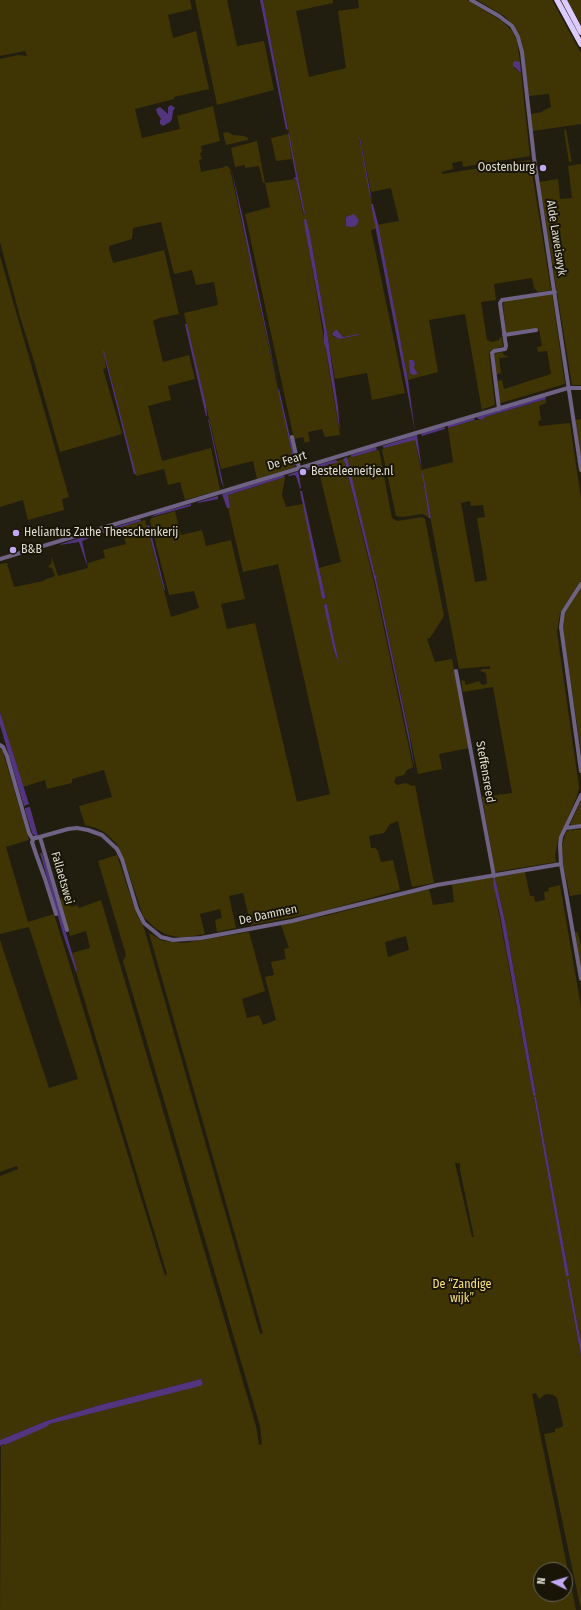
<!DOCTYPE html>
<html>
<head>
<meta charset="utf-8">
<style>
	body { margin:0 }
	#map { position:relative; width:581px; height:1610px; overflow:hidden; background:#221e0f; font-family:"Fira Sans Condensed",sans-serif }
	canvas { display:block }
	.north { position:absolute; left:533px; top:1562px; width:40px; height:40px; box-sizing:border-box; background:#191506; border:1px solid #686558; border-radius:50%; rotate:275deg; font-size:11px; font-weight:700; line-height:16px; text-align:center; color:#dfddd3 }
	.north::after { content:''; display:block; margin:auto; width:14px; height:18px; background:#c1a8f3; clip-path:polygon(50% 0,100% 100%,50% 72%,0 100%) }
</style>
</head>
<body>
<div id="map">
<canvas width="581" height="1610"></canvas>
<div class="north">N</div>
</div>
<script>
const ctx = document.querySelector('canvas').getContext('2d');
ctx.lineJoin = 'round';
function fill(path, color) {
  ctx.fillStyle = color;
  ctx.fill(path, 'evenodd');
}
function toPath(rows) {
  const path = new Path2D();
  for (const r of rows) {
    path.moveTo(r[0], r[1]);
    for (let i = 2; i < r.length; i += 2) path.lineTo(r[i], r[i + 1]);
  }
  return path;
}
function trace(path, color, width, dash) {
  ctx.strokeStyle = color;
  ctx.lineWidth = width;
  ctx.lineCap = dash ? 'butt' : 'round';
  ctx.setLineDash(dash || []);
  ctx.stroke(path);
}
function write(font, color, halo, rows, align = 'center') {
  ctx.font = font + ' "Fira Sans Condensed",sans-serif';
  ctx.lineWidth = 4;
  ctx.setLineDash([]);
  ctx.textBaseline = 'middle';
  ctx.strokeStyle = halo;
  ctx.fillStyle = color;
  for (const [text, x, y, turn = 0] of rows) {
    ctx.save();
    ctx.translate(x, y);
    ctx.rotate((+turn || 0) * Math.PI / 180);
    ctx.textAlign = isNaN(turn) ? turn : align;
    if (halo) ctx.strokeText(text, 0, 0);
    ctx.fillText(text, 0, 0);
    ctx.restore();
  }
}
const green = toPath([
	[0,0,190,0,192,9,168,15,173,38,196,31,209,89,174,97,174,99,135,109,142,138,180,129,177,116,213,106,220,141,201,146,202,152,200,153,202,159,199,160,201,172,225,167,226,165,230,169,295,467,257,479,253,461,221,469,184,313,218,305,214,282,196,285,192,270,174,274,161,222,133,228,132,239,109,246,109,249,113,263,164,250,179,314,159,318,153,321,163,362,189,355,195,379,168,386,171,400,148,406,162,461,211,448,220,490,185,500,180,482,168,485,164,469,136,476,104,351,106,368,103,369,122,434,60,452,34,361,20,317,0,242,0,59,18,55,27,56,25,51,0,56],
	[195,0,227,0,237,46,264,41,274,90,217,105],
	[263,0,333,0,333,3,296,11,309,77,346,68,338,11,359,8,358,0,467,0,502,21,512,31,517,41,520,62,515,62,514,68,521,73,530,156,463,167,462,161,452,163,453,169,442,172,442,174,530,160,551,290,538,292,534,288,532,278,494,284,496,300,481,302,487,340,492,342,499,340,500,338,502,337,503,346,491,350,489,354,495,405,483,409,482,411,465,314,429,320,438,372,408,380,378,228,371,230,405,393,372,400,367,373,335,379,310,235,304,219,340,435,325,437,322,429,308,432,310,441,305,443,303,437,294,439,245,214,270,207,265,183,263,183,259,166,245,168,245,165,235,167,231,148,257,141,265,183,296,179,303,214,305,215],
	[359,138,360,138,371,192,391,188,399,221,376,225],
	[334,331,338,331,343,337,359,335,339,339,332,336],
	[477,0,552,0,581,53,581,124,533,131,531,114,542,112,544,110,551,107,549,94,529,96,522,43,519,35,506,17],
	[567,0,581,0,581,25,570,5],
	[565,129,566,130,571,157,572,161,570,162,569,162,564,131],
	[228,132,233,135,244,136,248,138,248,140,226,145,223,133],
	[288,134,292,159,276,161,271,138],
	[581,164,581,385,572,385,539,182,558,179,560,199,572,198,568,166],
	[0,256,69,497,62,499,64,510,28,520,23,500,0,507],
	[552,294,565,384,501,403,500,402,497,381,502,380,504,389,551,374,547,351,538,352,537,347,542,346,539,330,506,334,503,303,505,301],
	[502,352,504,355,509,357,499,358,501,373,496,375,494,354],
	[546,399,546,403,539,406,541,420,538,421,539,426,570,423,581,499,581,580,560,613,557,632,579,787,577,796,558,841,555,855,556,862,495,872,482,797,512,793,493,687,463,692,461,680,465,681,465,684,466,685,479,681,482,685,487,684,486,673,480,671,482,669,490,669,490,666,459,669,422,474,429,518,423,514,402,517,396,516,382,450,384,448,413,439,415,440,421,470,453,462,448,428,475,420,482,420,485,417],
	[470,501,471,506,483,505,485,517,477,518,487,580,475,582,461,503],
	[581,419,581,464,575,420],
	[379,450,392,518,397,521,422,517,425,519,444,616,430,638,427,639,435,662,452,659,469,748,439,754,442,769,418,774,376,578,377,576,375,575,347,460,348,458,351,456],
	[343,459,345,463,375,586,413,767,407,770,404,775,396,777,394,782,397,785,406,783,412,786,415,785,434,883,412,887,398,821,390,824,384,833,369,836,371,848,375,848,378,851,381,862,393,860,400,890,320,912,251,925,243,893,229,896,236,928,217,932,215,920,222,918,220,909,200,914,205,934,182,938,168,935,156,929,143,916,123,856,116,843,104,832,96,828,85,825,79,806,112,797,104,770,72,779,72,783,47,789,45,780,23,787,0,712,0,564,7,563,14,587,44,581,44,580,55,576,52,568,48,567,52,562,51,558,52,558,58,576,88,568,88,563,105,558,103,550,126,544,121,527,145,520,171,617,199,608,194,591,169,595,150,521,151,518,175,511,181,535,202,530,206,546,231,540,245,599,221,604,227,629,255,623,297,802,330,794,278,564,243,572,228,508,230,508,228,498,228,495,285,477,282,495,286,507,303,504,323,599,325,595,319,568,341,562,318,468],
	[326,603,327,605,338,662,334,651,324,605],
	[581,587,581,751,563,631,563,619,565,610],
	[0,748,3,752,29,840,6,847,28,922,54,914,165,1276,167,1274,76,972,77,971,72,953,90,948,86,931,70,936,58,900,65,897,67,903,69,903,71,907,77,905,79,908,101,900,256,1426,259,1445,262,1444,260,1426,123,961,126,955,98,861,117,855,136,913,144,928,260,1334,263,1333,149,933,163,941,183,943,249,932,265,991,242,999,247,1018,259,1015,263,1025,276,1020,265,977,274,975,271,962,286,959,284,949,289,948,281,925,325,916,429,889,433,905,454,902,452,884,525,872,530,896,534,896,535,902,545,900,544,892,549,891,548,888,560,885,581,1007,581,1343,569,1279,567,1280,581,1356,581,1610,544,1434,555,1432,555,1429,562,1427,563,1425,557,1398,553,1395,546,1394,539,1399,536,1393,532,1394,576,1610,0,1610,1,1444,5,1445,50,1424,203,1384,201,1379,100,1405,46,1421,0,1440,0,1176,18,1169,17,1166,0,1172,0,940,49,1088,78,1079,29,927,0,934],
	[495,878,505,921,536,1094,533,1095,496,898],
	[406,936,409,950,388,957,385,942],
	[536,1097,538,1108,569,1275,566,1275,534,1098],
	[455,1163,460,1163,460,1170,474,1237,472,1237],
	[541,1570,565,1570,565,1594,541,1594],
	[581,801,581,825,571,825,570,824],
	[581,829,581,894,570,896,563,864,562,847,566,832,570,830],
	[575,932,578,933,581,947,581,969]
]);
const water = toPath([
	[260,0,263,0,288,130,286,129],
	[515,61,520,62,521,73,513,66,513,63],
	[171,105,175,108,173,111,172,119,170,122,163,126,160,124,160,120,161,119,157,113,156,109,160,107,168,114,168,107],
	[289,133,305,214,304,215,296,179,293,179,296,177,288,134],
	[359,137,360,138,372,201,369,192],
	[231,168,243,218,278,386,252,270],
	[371,204,373,204,378,224,408,380,415,431],
	[354,214,359,220,356,226,351,227,346,226,346,217],
	[305,219,306,219,310,235,328,338,338,407,340,432,326,349,324,343,324,331,305,228,304,220],
	[185,324,187,324,206,405,207,416,206,416],
	[337,330,343,337,359,334,359,335,339,339,332,335,334,331],
	[103,351,104,351,136,474,134,474],
	[409,360,413,360,415,363,414,368,418,374,413,375,410,373],
	[279,389,296,463,295,467,278,390],
	[545,396,546,399,485,417,482,420,478,419,477,417],
	[474,418,475,420,448,428,448,425],
	[208,419,209,420,224,488,221,481],
	[444,427,445,429,422,436,421,433],
	[417,435,422,470,415,440,384,448,382,446],
	[376,447,377,450,352,457,351,456,351,455],
	[347,457,375,575,377,576,376,578,409,734,415,770,376,586,345,463,343,459],
	[336,460,338,462,306,471,306,468],
	[301,470,302,472,299,475,301,488,300,489,296,476,294,475,289,476,288,475],
	[422,473,423,474,431,518,429,518],
	[283,475,285,477,228,495,230,508,227,508,222,494],
	[300,491,302,491,325,595,325,599,322,598],
	[217,496,218,497,218,499,198,503,198,502],
	[191,504,191,506,151,517,158,513],
	[140,519,141,521,112,530,112,528],
	[149,525,165,590,164,590,147,526],
	[108,529,108,531,82,541,88,568,79,542,60,545,61,544],
	[326,603,327,605,339,664,334,651,324,606],
	[0,712,29,804,24,806,0,725],
	[30,807,38,836,35,836,32,833,25,810,25,808],
	[40,853,42,853,48,871,77,970,76,972,63,934],
	[495,878,505,921,536,1095,535,1096,533,1095,500,915,494,887,493,879],
	[534,1097,536,1097,538,1108,569,1275,568,1276,566,1276],
	[568,1279,569,1279,581,1343,581,1356,567,1280],
	[201,1379,203,1384,200,1386,50,1424,46,1427,5,1445,3,1444,0,1446,0,1440,46,1421,100,1405]
]);
const minor = toPath([
	[471,0,499,16,512,26,518,37,522,52,534,158,581,470],
	[504,335,536,330],
	[499,409,492,353,494,351,505,349,506,346,500,303,502,300,555,292],
	[292,437,299,468],
	[0,559,379,444,568,388,581,388],
	[581,584,563,612,561,627,581,771],
	[456,671,494,876],
	[0,745,3,747,7,756,29,833,32,838,36,838,68,829,77,828,88,830,102,835,117,849,122,859,137,909,144,923,161,937,173,940,201,938,292,921,437,885,561,864],
	[581,795,561,837,560,845,561,864,581,979],
	[566,828,581,826],
	[40,837,67,930],
	[34,838,32,842,36,854,45,879,56,914]
]);
const highway = toPath([
	[557,0,581,44],
	[564,0,581,32]
]);
const markers = [
	[543,168,4,"#c1a8f3"],
	[303,472,4,"#c1a8f3"],
	[16,533,4,"#c1a8f3"],
	[13,550,4,"#c1a8f3"]
];
const poiNames = [
	["Oostenburg",535,168,"right"],
	["Besteleeneitje.nl",311,472],
	["Heliantus Zathe Theeschenkerij",24,533],
	["B&B",21,550]
];
const streetNames = [
	["Alde Laweiswyk",556,238,81],
	["De Feart",287,461,-17],
	["Steffensreed",485,772,80],
	["Fallaetswei",62,878,74],
	["De Dammen",268,915,-12]
];
const parkNames = [
	["De “Zandige",462,1285],
	["wijk”",462,1299]
];
fill(green, '#3f3404');
fill(water, '#52347f');
trace(minor, '#6e6285', 4);
trace(highway, '#dbcbff', 5.5);
for (const [x, y, r, color] of markers) {
  const dot = new Path2D();
  dot.arc(x, y, r, 0, 2 * Math.PI);
  ctx.fillStyle = color;
  ctx.fill(dot);
  trace(dot, '#191506', 1.5);
}
write('12px', '#dfddd3', '#191506', poiNames, 'left');
write('12px', '#dfddd3', '#191506', streetNames);
write('12px', '#f9e07d', '#191506', parkNames);
</script>
</body>
</html>
